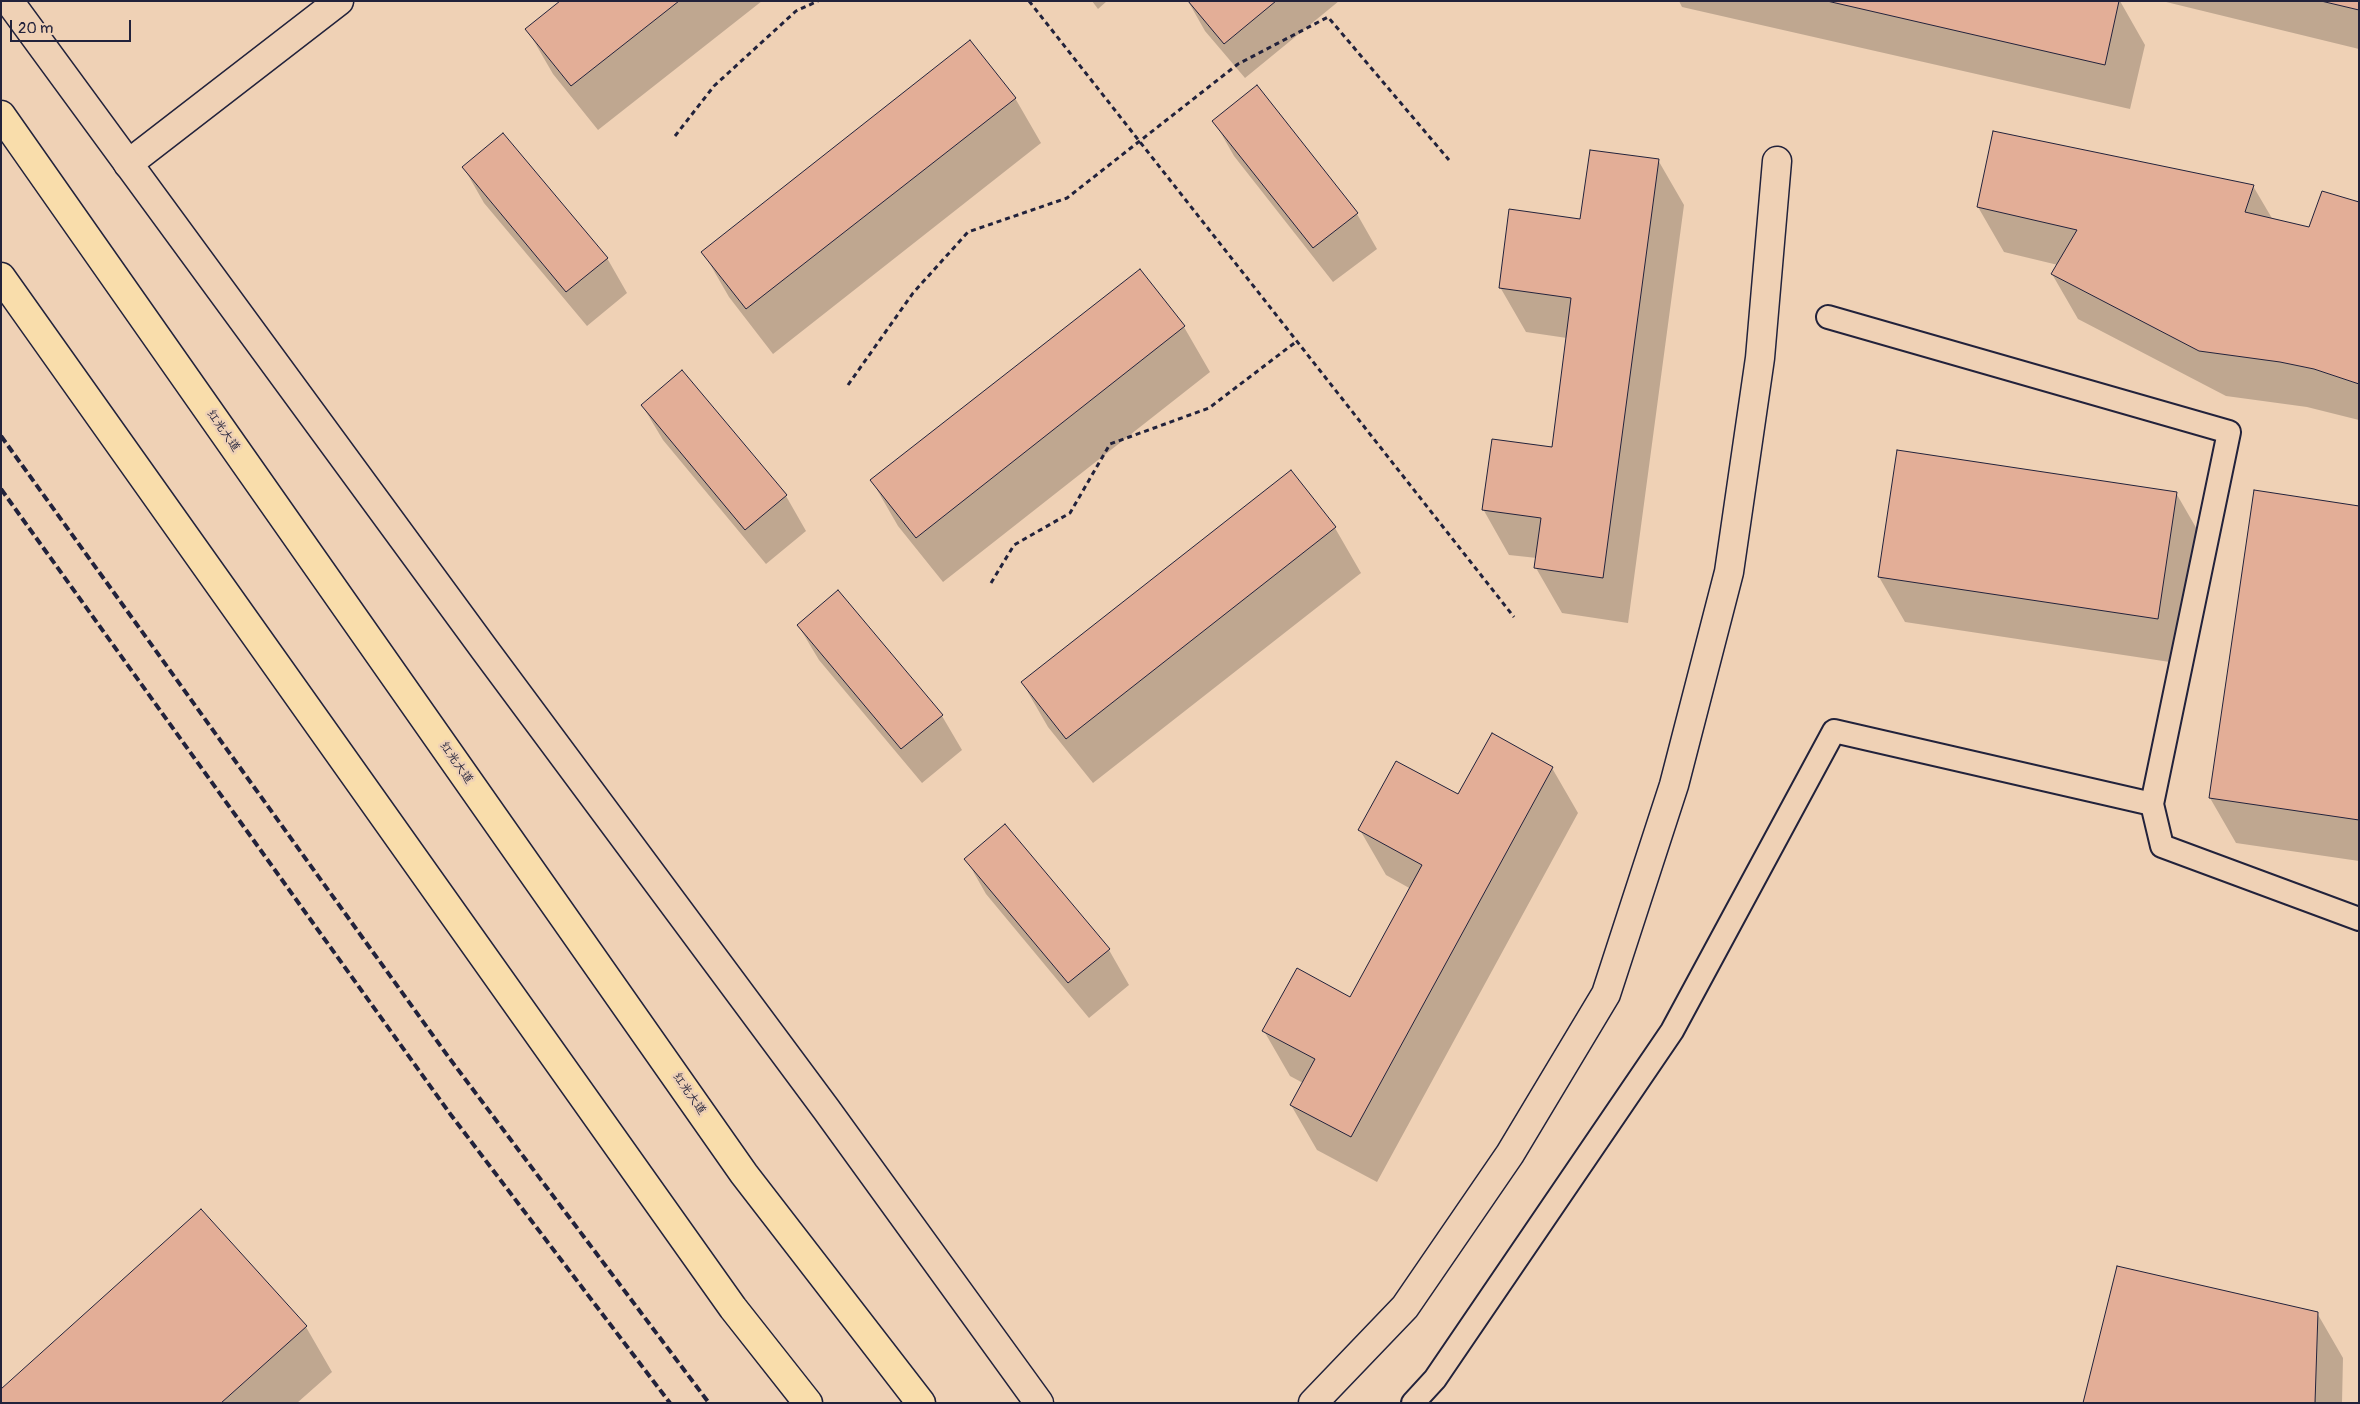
<!DOCTYPE html>
<html>
<head>
<meta charset="utf-8">
<style>
	body { margin:0 }
	#map { position:relative; width:2360px; height:1404px; overflow:hidden; background:#efd1b5; font-family:Pangolin,sans-serif }
	canvas { display:block }
	.frame { position:absolute; inset:0; border:2px solid #22223b; pointer-events:none }
	.scale { position:absolute; left:10px; top:20px; width:121px; height:22px; box-sizing:border-box; border:2px solid #22223b; border-top:0; padding-left:6px; font-size:15px; line-height:18px; white-space:nowrap; color:#22223b; -webkit-text-stroke:4px #efd1b5; paint-order:stroke }
</style>
</head>
<body>
<div id="map">
<canvas width="2360" height="1404"></canvas>
<div class="frame"></div>
<div class="scale">20 m</div>
</div>
<script>
const ctx = document.querySelector('canvas').getContext('2d');
ctx.lineJoin = 'round';
function fill(path, color) {
  ctx.fillStyle = color;
  ctx.fill(path, 'evenodd');
}
function toPath(rows) {
  const path = new Path2D();
  for (const r of rows) {
    path.moveTo(r[0], r[1]);
    for (let i = 2; i < r.length; i += 2) path.lineTo(r[i], r[i + 1]);
  }
  return path;
}
function trace(path, color, width, dash) {
  ctx.strokeStyle = color;
  ctx.lineWidth = width;
  ctx.lineCap = dash ? 'butt' : 'round';
  ctx.setLineDash(dash || []);
  ctx.stroke(path);
}
function write(font, color, halo, rows, align = 'center') {
  ctx.font = font + ' Pangolin,"LXGW WenKai TC",sans-serif';
  ctx.lineWidth = 5;
  ctx.setLineDash([]);
  ctx.textBaseline = 'middle';
  ctx.strokeStyle = halo;
  ctx.fillStyle = color;
  for (const [text, x, y, turn = 0] of rows) {
    ctx.save();
    ctx.translate(x, y);
    ctx.rotate((+turn || 0) * Math.PI / 180);
    ctx.textAlign = isNaN(turn) ? turn : align;
    if (halo) ctx.strokeText(text, 0, 0);
    ctx.fillText(text, 0, 0);
    ctx.restore();
  }
}
const shadow = toPath([
	[562,1,762,1,598,130,553,74,527,29],
	[1092,1,1107,1,1098,9],
	[1188,1,1339,1,1245,78,1205,31],
	[1679,1,2120,1,2145,45,2130,109,1682,7],
	[2162,1,2359,1,2359,49],
	[1256,87,1357,214,1377,249,1333,282,1234,156,1214,121],
	[1015,98,1041,143,773,354,729,297,703,252],
	[1658,160,1684,205,1628,623,1562,613,1536,568,1537,558,1509,555,1483,509,1553,449,1567,338,1526,332,1500,287],
	[464,168,607,258,627,293,587,326,484,203],
	[2253,186,2273,220,2310,228,2359,203,2359,420,2307,407,2226,396,2078,319,2052,274,2058,265,2004,252,1978,207],
	[1140,271,1184,327,1210,372,943,582,898,526,872,481],
	[642,405,786,496,806,531,766,564,663,440],
	[1290,472,1335,528,1361,573,1093,783,1048,727,1022,682],
	[2176,493,2202,538,2183,664,1905,622,1879,577],
	[2359,507,2359,861,2236,843,2210,798],
	[798,625,942,716,962,750,922,783,819,660],
	[1552,768,1578,813,1377,1182,1317,1150,1291,1105,1303,1083,1290,1076,1264,1031,1350,999,1411,889,1386,875,1360,830],
	[966,859,1109,950,1129,985,1089,1018,986,894],
	[2317,1313,2343,1358,2342,1403,2085,1403],
	[306,1327,332,1372,297,1403,1,1403]
]);
const building = toPath([
	[560,1,679,1,571,86,525,29,560,1],
	[1188,1,1276,1,1224,44,1188,1],
	[1827,1,2119,1,2105,65,1827,1],
	[2321,1,2359,1,2359,10,2321,1],
	[970,40,1016,98,746,309,701,252,970,40],
	[1257,85,1358,213,1313,248,1212,121,1257,85],
	[1993,131,2254,185,2245,212,2309,227,2322,191,2359,202,2359,384,2314,369,2280,362,2199,351,2051,274,2077,230,1977,207,1993,131],
	[503,133,608,258,566,292,462,167,503,133],
	[1590,150,1659,159,1603,578,1534,568,1541,518,1482,510,1492,439,1552,447,1571,298,1499,288,1509,209,1580,219,1590,150],
	[1140,269,1185,326,916,538,870,480,1140,269],
	[682,370,787,495,745,530,641,405,682,370],
	[1897,450,2177,492,2158,619,1878,577,1897,450],
	[1291,470,1336,527,1066,739,1021,682,1291,470],
	[2254,490,2359,506,2359,820,2209,798,2254,490],
	[838,590,943,715,901,749,797,625,838,590],
	[1492,733,1553,767,1351,1137,1290,1105,1315,1059,1262,1031,1297,968,1350,997,1422,865,1358,830,1396,761,1458,794,1492,733],
	[1005,824,1110,949,1068,983,964,859,1005,824],
	[201,1209,307,1326,221,1403,1,1403,1,1389,201,1209],
	[2117,1266,2318,1312,2315,1403,2083,1403,2117,1266]
]);
const path = toPath([
	[1029,1,1514,617],
	[675,136,714,86,796,11,818,1],
	[848,385,913,293,968,232,1067,198,1238,64,1328,17,1449,160],
	[991,583,1014,545,1070,513,1110,444,1209,408,1297,341]
]);
const service = toPath([
	[1828,317,2229,432,2152,804],
	[1413,1403,1435,1379,1672,1031,1834,731,2152,804,2162,846,2359,919]
]);
const minor = toPath([
	[128,164,339,1],
	[1313,1403,1405,1307,1510,1154,1606,994,1674,785,1729,572,1760,358,1777,161]
]);
const secondary = toPath([
	[9,1,485,650,826,1109,1039,1403]
]);
const trunk = toPath([
	[1,115,744,1174,921,1403],
	[1,277,733,1308,808,1403]
]);
const rail = toPath([
	[1,436,450,1059,709,1403],
	[1,489,451,1115,670,1403]
]);
const streetNames = [
	["红光大道",223,431,55],
	["红光大道",456,763,55],
	["红光大道",689,1094,55]
];
fill(shadow, '#0003');
fill(building, '#e3ae97');
trace(building, '#22223b', 1);
trace(service, '#22223b', 26);
trace(minor, '#22223b', 31);
trace(secondary, '#22223b', 31);
trace(trunk, '#22223b', 31);
trace(path, '#22223b', 3, [5, 4]);
trace(service, '#efd1b5', 22);
trace(minor, '#efd1b5', 28);
trace(secondary, '#efd1b5', 28);
trace(trunk, '#f9ddab', 28);
trace(rail, '#22223b', 4, [8, 4]);
write('12px', '#22223b', '#efd1b5', streetNames);
</script>
</body>
</html>
